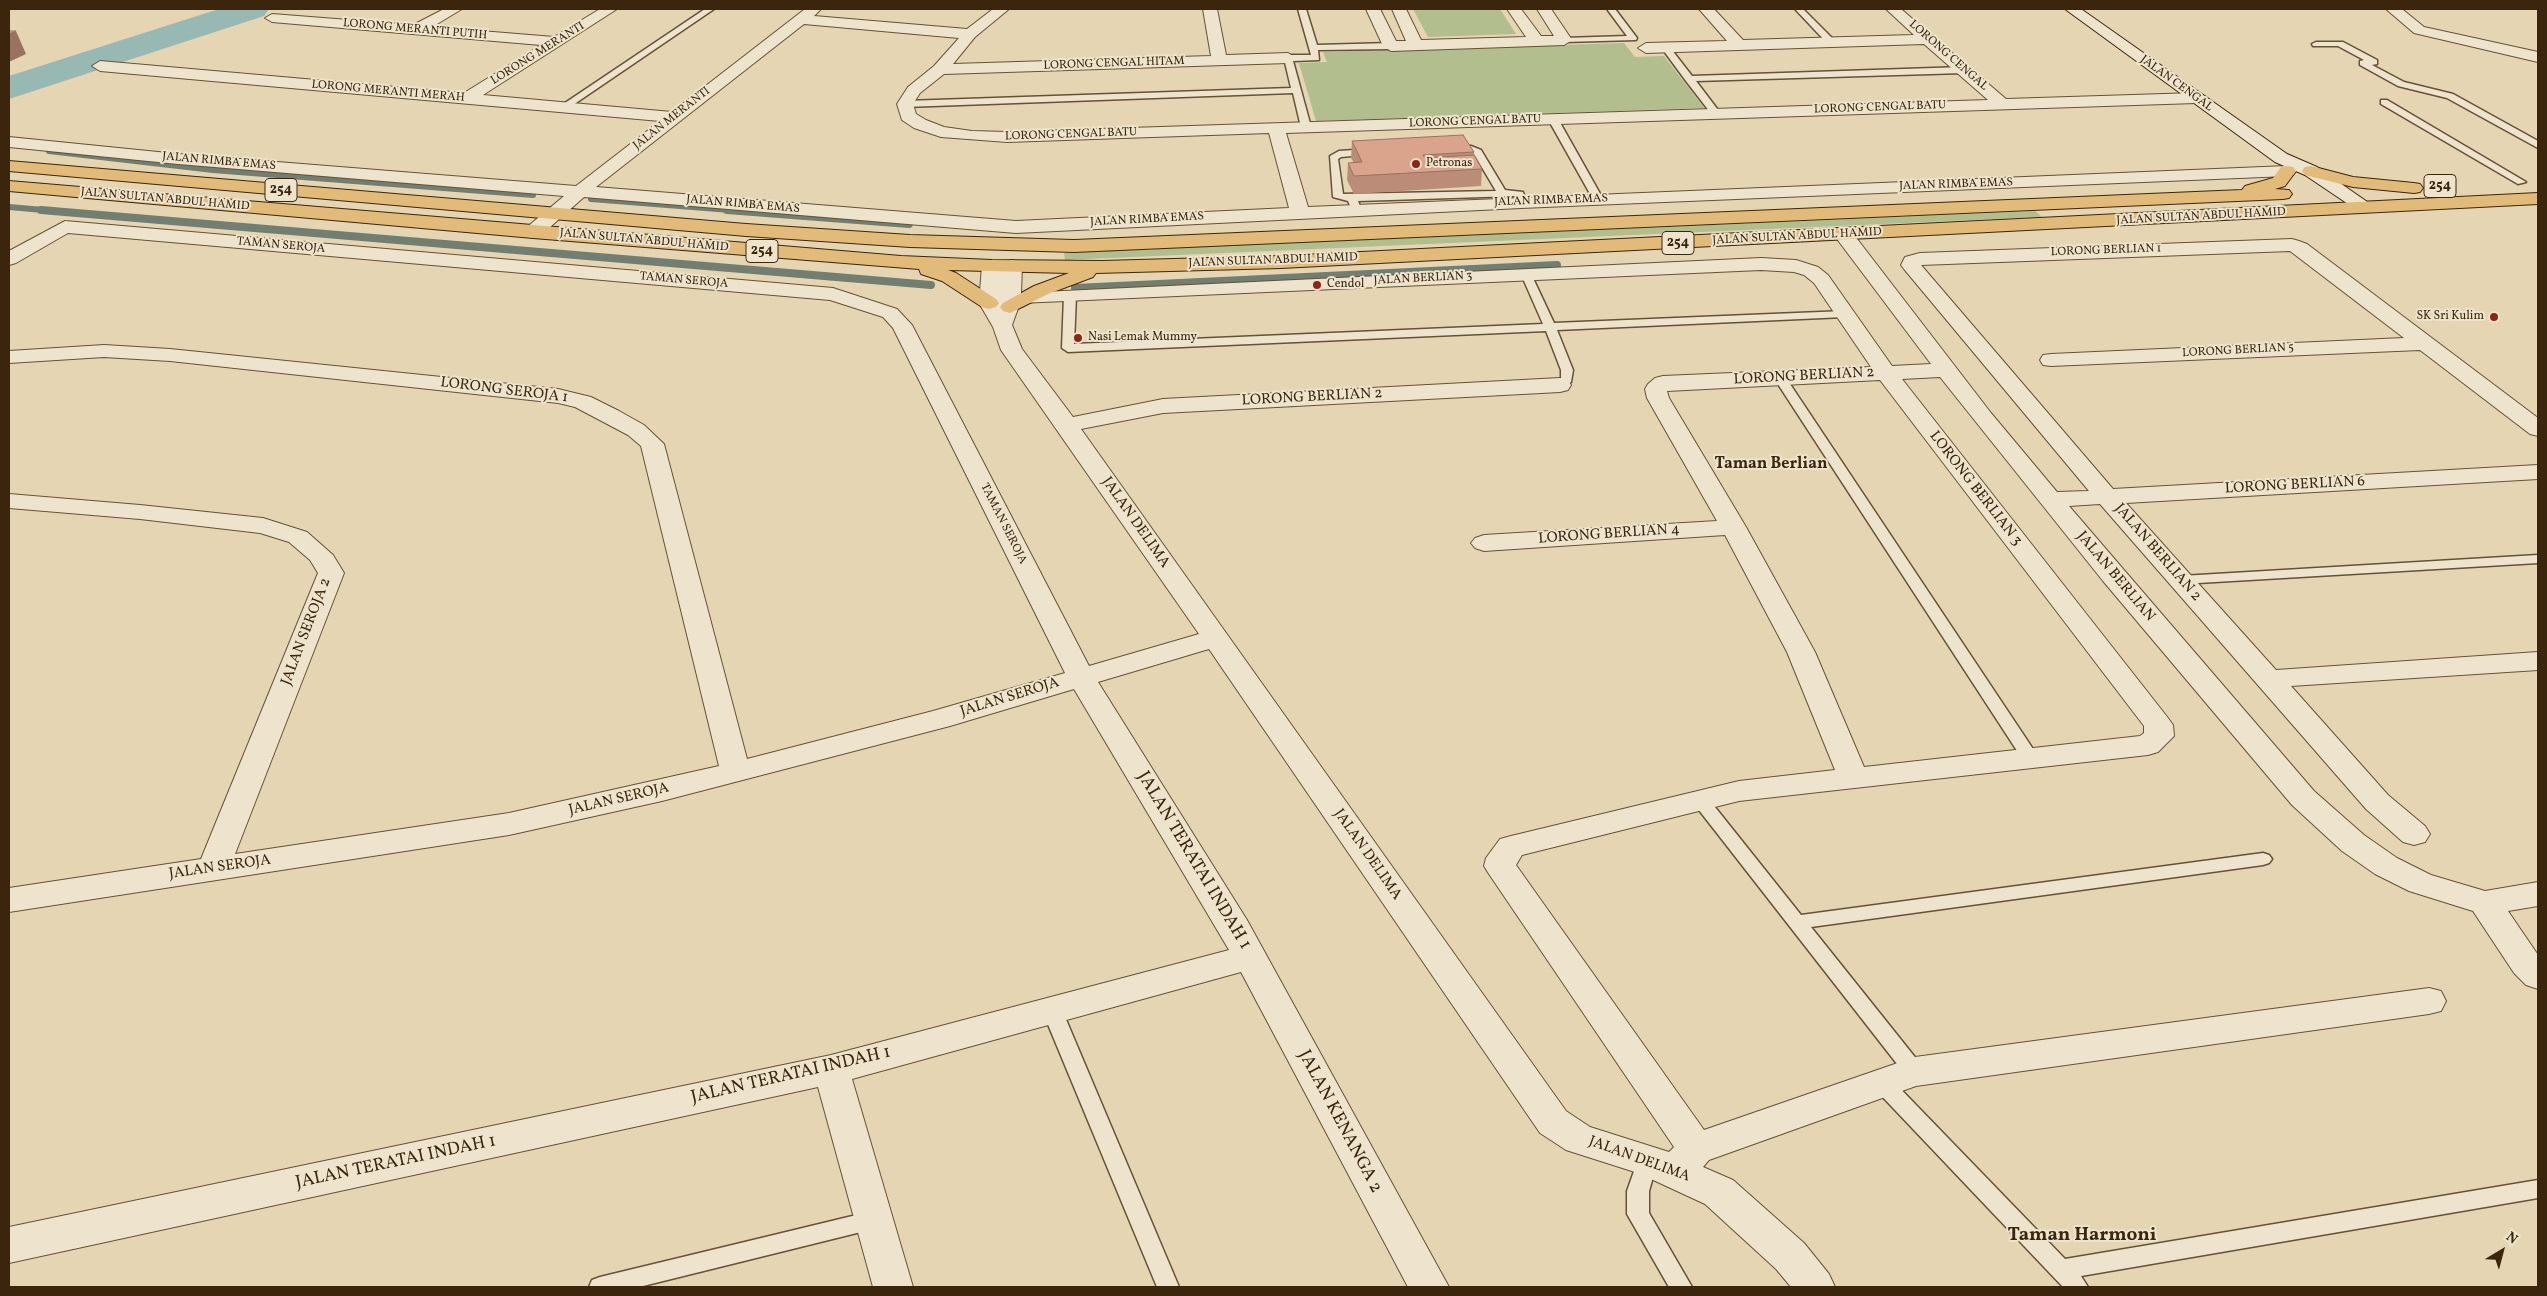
<!DOCTYPE html>
<html>
<head>
<meta charset="utf-8">
<style>
	body { margin:0 }
	#map { position:relative; width:2547px; height:1296px; overflow:hidden; background:#e5d5b2; font-family:Vollkorn,serif }
	canvas { display:block }
	.frame { position:absolute; inset:0; border:10px solid #3b260d; pointer-events:none }
	.north { position:absolute; left:2477px; top:1226px; width:50px; height:50px; -webkit-text-stroke:4px #eee4cd; paint-order:stroke; rotate:37deg; font-size:14px; font-weight:700; line-height:20px; text-align:center; color:#3b260d }
	.north::after { content:''; display:block; margin:auto; width:18px; height:22px; background:#3b260d; clip-path:polygon(50% 0,100% 100%,50% 72%,0 100%) }
</style>
</head>
<body>
<div id="map">
<canvas width="2547" height="1296"></canvas>
<div class="frame"></div>
<div class="north">N</div>
</div>
<script>
const ctx = document.querySelector('canvas').getContext('2d');
ctx.lineJoin = 'round';
function fill(path, color) {
  ctx.fillStyle = color;
  ctx.fill(path, 'evenodd');
}
function toPath(rows) {
  const path = new Path2D();
  for (const r of rows) {
    path.moveTo(r[0], r[1]);
    for (let i = 2; i < r.length; i += 2) path.lineTo(r[i], r[i + 1]);
  }
  return path;
}
function trace(path, color, width, dash) {
  ctx.strokeStyle = color;
  ctx.lineWidth = width;
  ctx.lineCap = dash ? 'butt' : 'round';
  ctx.setLineDash(dash || []);
  ctx.stroke(path);
}
function write(font, color, halo, rows, align = 'center') {
  ctx.font = font + ' Vollkorn,serif';
  ctx.lineWidth = 4;
  ctx.setLineDash([]);
  ctx.textBaseline = 'middle';
  ctx.strokeStyle = halo;
  ctx.fillStyle = color;
  for (const [text, x, y, turn = 0] of rows) {
    ctx.save();
    ctx.translate(x, y);
    ctx.rotate((+turn || 0) * Math.PI / 180);
    ctx.textAlign = isNaN(turn) ? turn : align;
    if (halo) ctx.strokeText(text, 0, 0);
    ctx.fillText(text, 0, 0);
    ctx.restore();
  }
}
const green = toPath([
	[1413,9,1500,9,1516,34,1428,37],
	[1624,43,1635,57,1664,56,1704,108,1316,121,1299,63,1327,62,1323,52],
	[2035,211,2042,217,1065,260,1064,253]
]);
const streamFar1 = toPath([
	[49,151,213,170,533,195],
	[591,199,743,211],
	[9,207,55,211]
]);
const stream = toPath([
	[41,210,931,285],
	[727,210,909,224],
	[1075,288,1557,265]
]);
const river = toPath([
	[219,9,269,9,264,16,9,99,9,76,219,9]
]);
const lane = toPath([
	[705,9,714,9,567,109,559,107,705,9],
	[1298,9,1306,9,1317,45,1391,43,1395,46,1391,49,1318,50,1319,60,1293,61,1311,127,1306,130,1301,127,1293,93,905,107,901,104,905,101,1291,88,1284,58,1288,55,1311,55,1298,9],
	[1607,9,1615,9,1637,38,1636,40,1564,42,1560,40,1564,38,1627,36,1607,9],
	[1795,9,1803,9,1834,40,1834,44,1828,44,1795,9],
	[2316,42,2343,42,2377,60,2377,64,2372,65,2404,82,2453,94,2538,141,2538,148,2447,98,2398,86,2360,65,2360,61,2364,60,2338,46,2313,46,2312,44,2316,42],
	[1662,45,1668,45,1692,76,1964,67,1968,70,1964,73,1696,81,1721,114,1716,117,1713,116,1686,81,1661,47,1662,45],
	[2381,100,2387,100,2526,182,2518,184,2381,104,2381,100],
	[1550,117,1558,119,1603,199,1602,201,1593,199,1548,119,1550,117],
	[1453,145,1471,146,1481,150,1505,190,1523,192,1526,202,1525,204,1517,204,1515,196,1358,201,1360,206,1355,209,1351,208,1348,201,1333,197,1330,156,1339,151,1370,149,1375,152,1373,154,1341,157,1338,159,1343,194,1496,191,1474,154,1450,150,1450,146,1453,145],
	[1526,271,1531,274,1554,323,1845,311,1851,314,1845,317,1557,330,1573,370,1571,382,1560,389,1554,385,1561,378,1561,370,1546,331,1068,352,1062,348,1064,296,1070,293,1076,296,1074,344,1543,324,1521,274,1526,271],
	[1780,374,1786,378,2037,755,2039,759,2037,763,2025,763,1774,378,1780,374],
	[2538,555,2538,563,2181,584,2174,580,2181,576,2538,555],
	[1701,795,1707,797,1801,915,2263,853,2269,855,2272,859,2269,863,2263,865,1811,927,1922,1066,1925,1072,1922,1078,1915,1080,1908,1078,1695,805,1693,801,1695,797,1701,795],
	[1052,1003,1059,1005,1062,1010,1179,1287,1157,1287,1042,1010,1045,1005,1052,1003],
	[1882,1075,1889,1077,2065,1259,2538,1180,2538,1198,2081,1276,2088,1287,2063,1287,1875,1089,1872,1083,1875,1077,1882,1075],
	[1648,1151,1655,1154,1658,1160,1649,1191,1649,1213,1692,1287,1669,1287,1627,1214,1627,1191,1638,1160,1641,1154,1648,1151],
	[873,1211,881,1213,884,1220,881,1227,873,1229,639,1287,589,1287,592,1280,600,1277,873,1211]
]);
const street = toPath([
	[444,9,462,9,432,27,554,37,600,9,617,9,483,95,672,112,805,9,821,9,814,16,967,29,993,9,1009,9,975,37,953,64,1211,56,1203,9,1217,9,1226,55,1288,53,1296,58,1288,63,944,74,920,93,913,104,916,114,926,120,944,127,972,131,1007,132,1988,100,1924,44,1646,53,1638,48,1646,43,1727,41,1699,9,1714,9,1743,40,1914,35,1886,9,1901,9,2006,99,2196,93,2204,98,2196,103,1286,133,1308,207,2287,166,2293,167,2296,171,2293,175,2287,176,1521,208,1016,233,584,197,540,236,533,238,526,236,523,232,526,228,564,196,178,164,9,147,9,137,178,154,576,186,660,121,100,71,92,66,100,61,464,93,541,45,272,22,265,18,272,14,413,25,444,9],
	[804,24,959,38,934,66,908,87,897,104,902,120,914,128,941,137,1007,142,1269,133,1289,208,1016,221,596,187,804,24],
	[1366,9,1380,9,1396,41,1406,41,1392,9,1406,9,1421,40,1526,37,1507,9,1521,9,1541,36,1554,36,1537,9,1551,9,1572,40,1564,45,1391,51,1383,46,1366,9],
	[2386,9,2402,9,2424,27,2538,52,2538,62,2414,33,2386,9],
	[65,221,833,288,897,309,912,325,1089,666,1199,634,1001,350,993,327,979,303,982,266,985,262,999,262,1002,266,1000,304,1002,266,1005,262,1012,260,1019,262,1022,266,1021,293,1761,258,1796,260,1818,267,1828,275,1892,366,1931,364,1834,235,1837,231,1844,229,1851,231,1991,413,2057,492,2089,491,1904,269,1901,265,1905,257,1920,253,2292,239,2299,241,2307,244,2538,418,2538,436,2530,434,2420,350,2051,366,2043,365,2040,360,2043,355,2051,354,2404,338,2290,251,1921,265,2113,489,2538,465,2538,479,2126,503,2276,670,2538,652,2538,670,2291,686,2388,795,2425,826,2430,834,2425,842,2414,845,2403,842,2366,809,2100,504,2069,506,2314,791,2364,835,2397,858,2431,875,2485,891,2538,882,2538,906,2508,911,2538,955,2538,989,2526,985,2514,973,2473,911,2409,891,2375,874,2342,851,2292,805,2103,581,1940,377,1902,379,2168,718,2173,725,2174,736,2158,752,2148,755,1739,801,1522,855,1516,865,1704,1130,1915,1057,2429,988,2441,991,2446,1001,2441,1011,2429,1014,1916,1086,1709,1160,1703,1167,1733,1180,1804,1243,1829,1274,1835,1287,1791,1287,1776,1269,1705,1204,1638,1173,1566,1150,1540,1133,1209,649,1098,682,1247,920,1449,1287,1408,1287,1241,972,852,1079,913,1287,873,1287,818,1087,9,1263,9,1227,831,1055,1229,950,1074,689,950,726,662,801,509,835,9,912,9,888,201,859,318,573,310,560,289,542,260,533,140,519,9,508,9,494,140,505,263,518,307,532,333,555,344,573,235,854,509,813,719,766,641,446,628,435,575,407,558,403,170,361,104,357,9,363,9,351,104,345,170,349,558,389,591,397,619,411,644,425,664,444,747,759,933,711,1065,673,893,328,883,317,830,300,68,233,16,263,9,265,9,251,65,221],
	[1761,270,1794,272,1804,275,1814,283,1871,367,1663,376,1655,378,1648,384,1645,389,1647,398,1717,521,1484,535,1475,538,1471,543,1475,548,1484,551,1725,535,1787,652,1835,770,1739,781,1511,836,1500,839,1486,858,1484,866,1489,874,1674,1147,1669,1152,1590,1127,1566,1111,1081,429,1163,413,1560,392,1568,390,1571,385,1568,380,1560,378,1163,399,1073,417,1022,349,1012,325,1020,303,1761,270],
	[1880,380,2144,726,2144,733,2140,736,1864,767,1815,652,1746,527,1669,398,1667,391,1880,380]
]);
const secondary = toPath([
	[2065,9,2081,9,2287,154,2317,167,2376,208,2374,212,2360,212,2305,175,2275,162,2065,9]
]);
const primary = toPath([
	[9,161,746,224,910,235,1074,240,2242,190,2245,186,2273,178,2281,167,2287,166,2293,167,2296,171,2285,186,2275,189,2289,190,2292,194,2289,198,2283,199,1074,252,910,247,746,236,9,171,9,161],
	[2311,166,2353,177,2414,183,2420,184,2423,188,2420,192,2414,193,2353,187,2305,175,2302,171,2305,167,2311,166],
	[9,181,901,256,992,260,1102,261,1281,256,2538,193,2538,204,1281,268,1096,273,1093,277,1048,294,1010,313,1003,311,1000,307,1003,303,1034,286,1069,273,948,270,956,273,996,299,999,303,996,307,989,309,982,307,942,281,921,274,919,269,533,238,9,191,9,181]
]);
const wall = toPath([
	[1352,141,1474,152,1474,155,1482,169,1481,186,1354,194,1347,180,1348,163,1354,163,1351,158]
]);
const shadedWall = toPath([
	[16,31,26,54,9,62,9,34]
]);
const building = toPath([
	[9,31,16,31,9,34,9,31],
	[1463,135,1474,152,1423,155,1425,158,1474,155,1482,169,1354,176,1348,163,1362,162,1352,141,1463,135]
]);
const markers = [
	[1416,164,5,"#8f2418"],
	[1317,285,5,"#8f2418"],
	[2494,317,5,"#8f2418"],
	[1078,338,5,"#8f2418"]
];
const farStreetnames = [
	["LORONG MERANTI PUTIH",415,30,5],
	["LORONG MERANTI",538,54,-32],
	["LORONG CENGAL",1948,56,41],
	["LORONG CENGAL HITAM",1114,64,-2],
	["JALAN CENGAL",2176,84,36],
	["LORONG MERANTI MERAH",388,92,5],
	["LORONG CENGAL BATU",1880,108,-2],
	["JALAN MERANTI",672,119,-38],
	["LORONG CENGAL BATU",1475,122,-2],
	["LORONG CENGAL BATU",1071,135,-2],
	["JALAN RIMBA EMAS",219,162,5],
	["JALAN RIMBA EMAS",1956,185,-2],
	["JALAN SULTAN ABDUL HAMID",165,200,5],
	["JALAN RIMBA EMAS",1551,201,-2],
	["JALAN RIMBA EMAS",743,205,5],
	["JALAN SULTAN ABDUL HAMID",2201,217,-3],
	["JALAN RIMBA EMAS",1147,220,-3],
	["JALAN SULTAN ABDUL HAMID",1797,237,-3],
	["JALAN SULTAN ABDUL HAMID",644,241,5],
	["TAMAN SEROJA",281,246,5],
	["LORONG BERLIAN 1",2106,251,-2],
	["JALAN SULTAN ABDUL HAMID",1273,261,-2],
	["JALAN BERLIAN 3",1423,279,-3],
	["TAMAN SEROJA",684,281,5],
	["LORONG BERLIAN 5",2238,351,-3],
	["TAMAN SEROJA",1003,524,63]
];
const farPoinames = [
	["Petronas",1426,164],
	["Cendol",1327,285],
	["SK Sri Kulim",2484,317,"right"],
	["Nasi Lemak Mummy",1088,338]
];
const shields = [
	[2440,186,32],
	[281,190,32],
	[1678,243,32],
	[762,251,32]
];
const shieldNames = [
	["254",2440,186],
	["254",281,190],
	["254",1678,243],
	["254",762,251]
];
const streetNames = [
	["LORONG BERLIAN 2",1804,377,-3],
	["LORONG SEROJA 1",504,391,7],
	["LORONG BERLIAN 2",1312,398,-3],
	["LORONG BERLIAN 6",2295,486,-3],
	["LORONG BERLIAN 3",1975,489,52],
	["JALAN DELIMA",1135,523,55],
	["LORONG BERLIAN 4",1609,535,-4],
	["JALAN BERLIAN 2",2157,553,49],
	["JALAN BERLIAN",2115,577,50],
	["JALAN SEROJA 2",307,632,-69],
	["JALAN SEROJA",1010,698,-17],
	["JALAN SEROJA",619,800,-13],
	["JALAN DELIMA",1367,855,55],
	["JALAN SEROJA",220,868,-8],
	["JALAN DELIMA",1639,1160,20]
];
const neighbourhoodNames = [
	["Taman Berlian",1771,465]
];
const nearStreetnames = [
	["JALAN TERATAI INDAH 1",1193,861,59],
	["JALAN TERATAI INDAH 1",791,1076,-13],
	["JALAN KENANGA 2",1339,1122,62],
	["JALAN TERATAI INDAH 1",396,1163,-12]
];
const nearNeighbourhoodnames = [
	["Taman Harmoni",2082,1237]
];
fill(green, '#b2be8e');
trace(streamFar1, '#727e71', 6);
trace(stream, '#727e71', 8);
fill(river, '#97b8b3');
trace(lane, '#665236', 3);
trace(street, '#665236', 2);
trace(secondary, '#3b260d', 2);
trace(primary, '#3b260d', 2);
fill(lane, '#eee4cd');
fill(street, '#eee4cd');
fill(secondary, '#eee4cd');
fill(primary, '#e2ba79');
fill(wall, '#bb8c78');
fill(shadedWall, '#997261');
fill(building, '#daa38b');
trace(building, '#997261', 1);
for (const [x, y, r, color] of markers) {
  const dot = new Path2D();
  dot.arc(x, y, r, 0, 2 * Math.PI);
  ctx.fillStyle = color;
  ctx.fill(dot);
  trace(dot, '#eee4cd', 2);
}
write('12px', '#3b260d', '#eee4cd', farStreetnames);
write('12px', '#3b260d', '#eee4cd', farPoinames, 'left');
for (const [x, y, w] of shields) {
  const box = new Path2D();
  box.roundRect(x - w / 2, y - 11.5, w, 23, 4);
  ctx.fillStyle = '#eee4cd';
  ctx.fill(box);
  trace(box, '#3b260d', 1);
}
write('bold 14px', '#3b260d', null, shieldNames);
write('15px', '#3b260d', '#eee4cd', streetNames);
write('bold 16px', '#3b260d', '#eee4cd', neighbourhoodNames);
write('18px', '#3b260d', '#eee4cd', nearStreetnames);
write('bold 19px', '#3b260d', '#eee4cd', nearNeighbourhoodnames);
</script>
</body>
</html>
